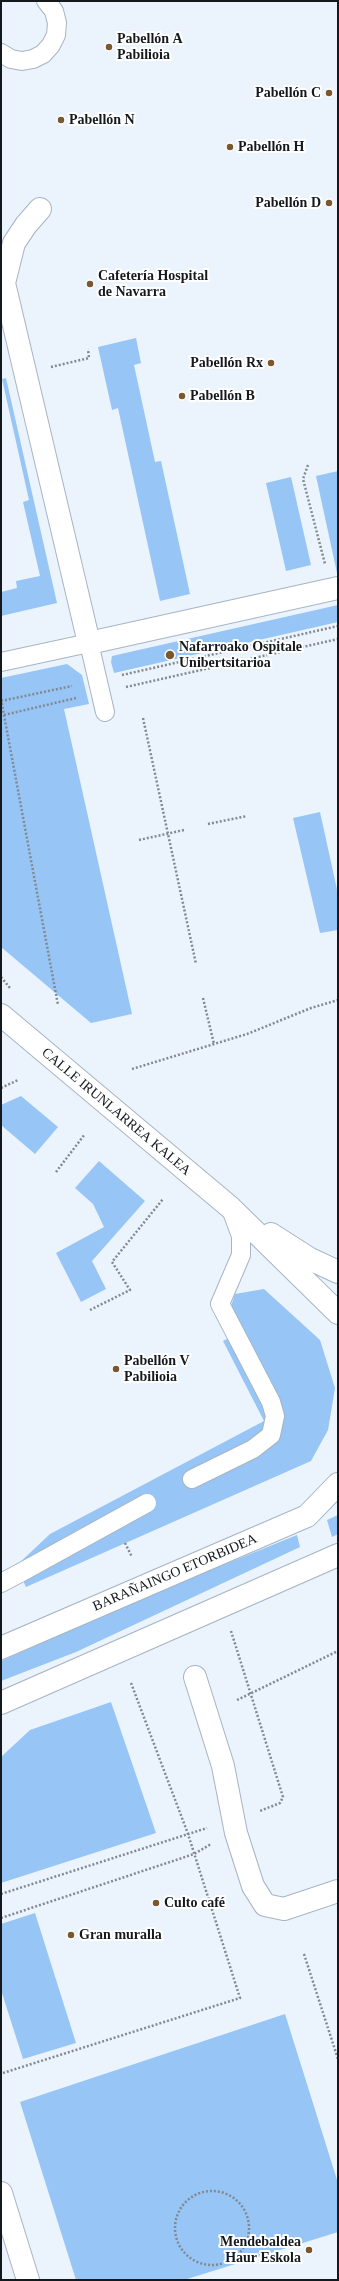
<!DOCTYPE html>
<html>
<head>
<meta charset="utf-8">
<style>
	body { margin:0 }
	#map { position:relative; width:339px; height:2281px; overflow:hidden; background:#ebf4fd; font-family:"Times New Roman",serif }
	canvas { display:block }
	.frame { position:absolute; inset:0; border:2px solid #14191e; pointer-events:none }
</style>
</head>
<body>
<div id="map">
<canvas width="339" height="2281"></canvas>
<div class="frame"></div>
</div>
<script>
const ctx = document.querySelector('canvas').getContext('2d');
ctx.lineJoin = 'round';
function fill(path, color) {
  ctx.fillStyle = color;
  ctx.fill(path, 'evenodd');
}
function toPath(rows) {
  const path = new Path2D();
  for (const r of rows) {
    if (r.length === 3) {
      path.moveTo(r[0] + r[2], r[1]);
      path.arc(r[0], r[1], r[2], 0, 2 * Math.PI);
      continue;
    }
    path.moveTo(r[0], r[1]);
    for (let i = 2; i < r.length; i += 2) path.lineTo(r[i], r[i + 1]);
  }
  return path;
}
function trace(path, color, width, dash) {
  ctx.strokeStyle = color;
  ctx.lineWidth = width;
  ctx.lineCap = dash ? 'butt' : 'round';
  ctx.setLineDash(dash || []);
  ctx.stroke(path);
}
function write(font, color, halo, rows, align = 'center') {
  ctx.font = font + ' "Times New Roman",serif';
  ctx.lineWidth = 4;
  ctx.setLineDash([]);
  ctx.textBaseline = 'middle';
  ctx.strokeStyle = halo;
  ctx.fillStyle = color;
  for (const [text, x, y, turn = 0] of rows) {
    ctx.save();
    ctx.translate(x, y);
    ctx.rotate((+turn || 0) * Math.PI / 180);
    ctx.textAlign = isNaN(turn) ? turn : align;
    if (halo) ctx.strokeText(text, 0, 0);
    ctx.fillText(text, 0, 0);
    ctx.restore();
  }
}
const green = toPath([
	[136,338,141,363,134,365,155,462,161,461,190,594,160,601,118,408,112,410,98,347],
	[6,378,57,603,1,616,1,592,17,588,16,581,40,576,23,502,29,500,2,379],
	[338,471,338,572,337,573,316,476],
	[291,477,311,565,286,571,266,483],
	[338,605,338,622,114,673,111,662,112,656],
	[67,664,82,675,89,704,64,709,132,1014,91,1023,1,947,1,678],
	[320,812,338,894,338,930,320,933,293,818],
	[21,1096,58,1127,35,1154,1,1125,1,1105],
	[99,1161,145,1201,92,1261,106,1289,81,1302,56,1253,104,1227,93,1204,75,1188],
	[264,1289,320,1340,335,1388,328,1430,311,1461,26,1587,16,1566,50,1534,264,1421,223,1341,243,1331,231,1306,235,1294],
	[338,1515,338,1534,332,1537,327,1520],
	[297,1535,300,1547,76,1652,1,1681,1,1661,166,1588],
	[111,1702,156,1833,1,1883,1,1757,30,1730],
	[35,1913,76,2043,23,2059,1,1990,1,1924],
	[285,2014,338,2183,338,2232,184,2280,76,2280,20,2102]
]);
const path = toPath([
	[51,367,89,358,88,349],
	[308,465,303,479,325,564],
	[122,675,338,626],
	[126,687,338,639],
	[1,699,58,1005],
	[1,701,72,686],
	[4,715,76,698],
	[143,718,196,964],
	[208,824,247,816],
	[139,840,184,830],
	[1,977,10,988],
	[203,998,214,1044],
	[132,1069,247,1034,311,1008,338,1000],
	[1,1088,18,1080],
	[56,1172,85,1134],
	[90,1310,130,1290,112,1262,163,1199],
	[125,1543,132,1557],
	[231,1631,283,1797,280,1803,260,1811],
	[237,1700,338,1651],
	[1,1894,207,1828],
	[1,1918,194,1854,211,1844],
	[304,1954,338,2059],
	[3,2073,240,1998,188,1834,131,1683],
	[212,2228,37]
]);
const lane = toPath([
	[1,53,11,59,22,61,33,59,43,54,51,45,56,35,57,23,54,11,46,1],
	[1,662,89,643,105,712],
	[192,1479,253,1449,271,1435,275,1416,271,1402,220,1304,241,1255,241,1236,231,1209],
	[1,1583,20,1573]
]);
const street = toPath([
	[40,209,26,225,14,243,4,283,89,643,338,588],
	[195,1677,223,1766,236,1833,253,1886,265,1905,284,1909,338,1891]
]);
const secondary = toPath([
	[1,1015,231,1208,338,1313],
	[271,1234,310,1259,338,1272],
	[1,1648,307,1516,338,1484],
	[1,1703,338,1555],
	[1,2193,28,2280]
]);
const laneBridge = toPath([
	[20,1573,147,1503]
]);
const markers = [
	[109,47,4,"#7a582f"],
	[329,93,4,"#7a582f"],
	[61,120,4,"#7a582f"],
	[230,147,4,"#7a582f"],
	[329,203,4,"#7a582f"],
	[90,284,4,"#7a582f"],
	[271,363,4,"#7a582f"],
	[182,396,4,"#7a582f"],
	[170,655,5,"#7a582f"],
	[116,1369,4,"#7a582f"],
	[156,1903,4,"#7a582f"],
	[71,1935,4,"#7a582f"],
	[309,2250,4,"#7a582f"]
];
const poiNames = [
	["Pabellón A",117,39],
	["Pabilioia",117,55],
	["Pabellón C",321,93,"right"],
	["Pabellón N",69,120],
	["Pabellón H",238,147],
	["Pabellón D",321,203,"right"],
	["Cafetería Hospital",98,276],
	["de Navarra",98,292],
	["Pabellón Rx",263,363,"right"],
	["Pabellón B",190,396],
	["Nafarroako Ospitale",179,647],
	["Unibertsitarioa",179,663],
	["Pabellón V",124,1361],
	["Pabilioia",124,1377],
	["Culto café",164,1903],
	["Gran muralla",79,1935],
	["Mendebaldea",301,2242,"right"],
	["Haur Eskola",301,2258,"right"]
];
const streetNames = [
	["CALLE IRUNLARREA KALEA",116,1112,40],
	["BARAÑAINGO ETORBIDEA",175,1573,-23]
];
fill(green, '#96c5f6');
trace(lane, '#a7b4c3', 20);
trace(street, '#a7b4c3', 24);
trace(secondary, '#a7b4c3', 24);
trace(path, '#828990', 2.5, [2, 2]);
trace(lane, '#fff', 18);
trace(street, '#fff', 22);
trace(secondary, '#fff', 22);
trace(laneBridge, '#a7b4c3', 20, []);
trace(laneBridge, '#fff', 18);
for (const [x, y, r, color] of markers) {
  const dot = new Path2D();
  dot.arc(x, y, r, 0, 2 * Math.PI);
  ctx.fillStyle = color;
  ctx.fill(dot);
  trace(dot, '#fff', 1.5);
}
write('bold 14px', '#14191e', '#fff', poiNames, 'left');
write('14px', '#14191e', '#fff', streetNames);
</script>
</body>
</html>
